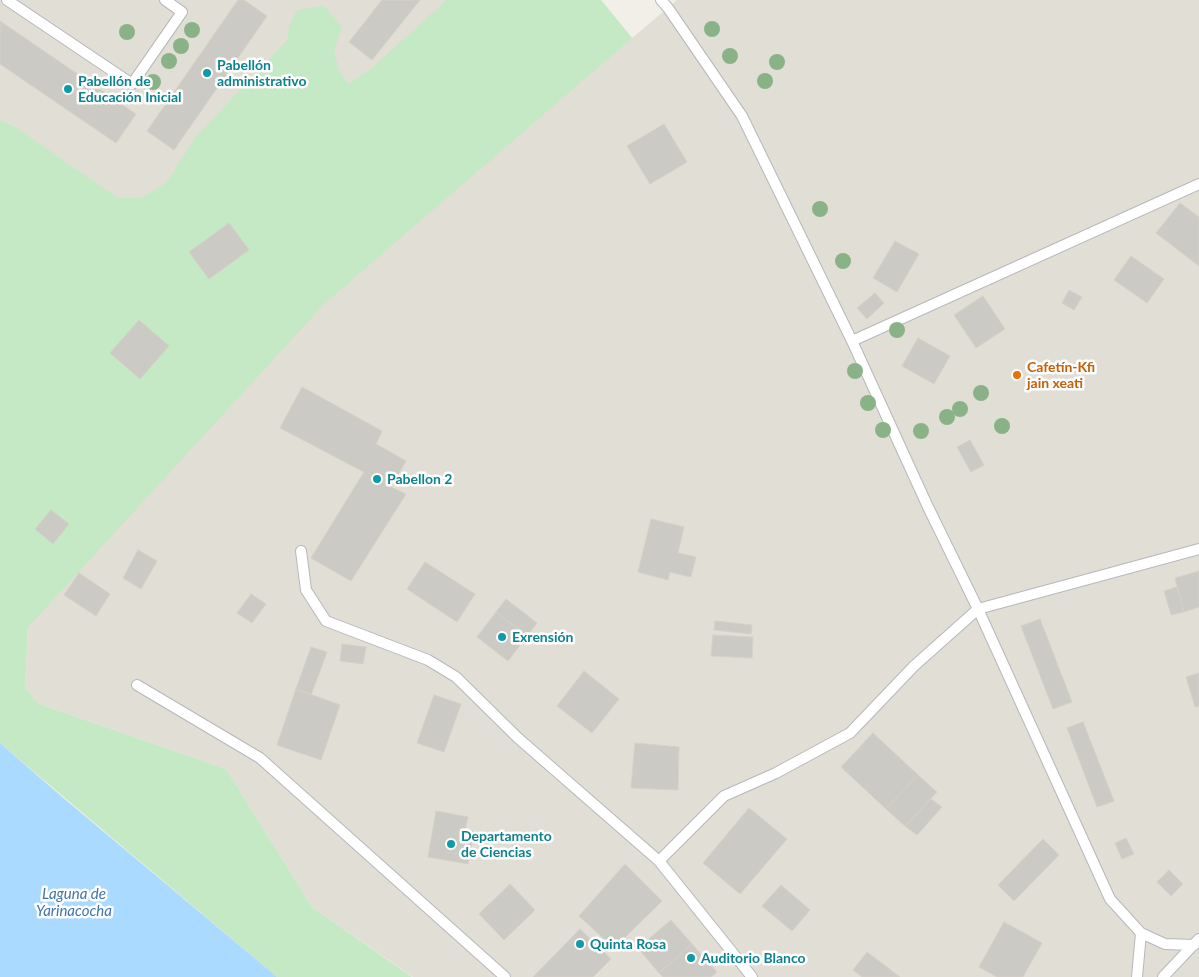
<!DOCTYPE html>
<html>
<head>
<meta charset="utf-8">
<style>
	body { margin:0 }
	canvas { display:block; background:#f1efe8 }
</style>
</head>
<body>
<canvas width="1199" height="977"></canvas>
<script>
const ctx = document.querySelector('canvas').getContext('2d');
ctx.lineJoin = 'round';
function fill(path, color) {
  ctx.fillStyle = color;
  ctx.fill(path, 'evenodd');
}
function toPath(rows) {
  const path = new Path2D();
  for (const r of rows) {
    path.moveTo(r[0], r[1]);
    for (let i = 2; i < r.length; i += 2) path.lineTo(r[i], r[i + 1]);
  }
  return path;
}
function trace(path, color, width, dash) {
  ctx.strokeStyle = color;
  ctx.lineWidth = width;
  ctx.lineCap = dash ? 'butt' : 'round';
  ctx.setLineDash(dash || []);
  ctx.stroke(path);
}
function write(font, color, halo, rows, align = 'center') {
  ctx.font = font + ' Lato,sans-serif';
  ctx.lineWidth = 5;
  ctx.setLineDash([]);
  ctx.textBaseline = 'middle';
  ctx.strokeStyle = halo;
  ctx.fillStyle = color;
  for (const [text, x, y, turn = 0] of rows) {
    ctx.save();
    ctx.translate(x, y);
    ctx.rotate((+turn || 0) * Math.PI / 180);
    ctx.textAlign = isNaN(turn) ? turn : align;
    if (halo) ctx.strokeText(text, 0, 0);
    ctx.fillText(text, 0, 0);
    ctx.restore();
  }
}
const education = toPath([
	[0,0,601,0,632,38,677,0,1199,0,1199,977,413,977,312,907,226,769,39,704,25,687,28,627,0,616]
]);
const green = toPath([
	[447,0,601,0,632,38,325,303,28,627,25,687,39,704,226,769,312,907,412,977,277,977,0,743,0,120,15,127,118,198,141,198,166,183,196,137,287,40,290,24,297,10,324,6,342,27,334,51,339,71,349,84,373,67]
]);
const water = toPath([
	[0,743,61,796,277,977,0,977]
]);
const building = toPath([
	[238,0,244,0,267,16,174,150,147,131,238,0],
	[382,0,420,0,372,60,349,42,382,0],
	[0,21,136,114,116,143,0,64,0,21],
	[664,124,687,162,650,184,627,146,664,124],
	[1180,203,1199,217,1199,266,1156,233,1180,203],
	[229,223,249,250,209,279,189,252,229,223],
	[895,241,919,254,897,292,873,278,895,241],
	[1131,256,1164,279,1147,303,1114,280,1131,256],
	[1069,290,1082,297,1074,310,1062,303,1069,290],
	[875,293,884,303,867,319,857,308,875,293],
	[983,296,1005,329,976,348,954,315,983,296],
	[139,320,169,346,140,379,110,353,139,320],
	[918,338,950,356,934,384,902,366,918,338],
	[302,387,382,431,376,444,406,461,391,487,406,494,351,581,311,558,364,472,280,428,302,387],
	[970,440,984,465,971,472,957,447,970,440],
	[51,510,69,524,53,544,35,529,51,510],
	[651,519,684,527,678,553,696,557,691,577,670,572,668,580,638,572,651,519],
	[138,550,157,561,141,589,123,578,138,550],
	[425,562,475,594,457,622,407,589,425,562],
	[1199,571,1199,607,1184,612,1175,578,1199,571],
	[79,573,110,594,96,616,64,595,79,573],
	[1177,587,1184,612,1171,615,1164,591,1177,587],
	[251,594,266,604,252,623,237,613,251,594],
	[506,599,537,623,527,636,496,612,506,599],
	[496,612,527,636,508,661,477,637,496,612],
	[1040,619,1072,702,1053,709,1021,626,1040,619],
	[715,621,752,625,751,634,714,630,715,621],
	[713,635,753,637,752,658,711,656,713,635],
	[342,644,366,647,363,664,340,661,342,644],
	[311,647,327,652,311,695,296,689,311,647],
	[584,671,619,699,592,733,557,706,584,671],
	[1199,673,1199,706,1195,707,1186,677,1199,673],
	[296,689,340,705,321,760,277,745,296,689],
	[434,695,461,704,444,752,417,743,434,695],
	[1083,722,1114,801,1097,807,1067,728,1083,722],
	[873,733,918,775,886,809,841,767,873,733],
	[635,743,679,747,678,790,631,788,635,743],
	[918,775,937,792,905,826,886,809,918,775],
	[931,799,942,807,917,835,905,826,931,799],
	[749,808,787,839,740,894,703,863,749,808],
	[436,811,468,817,465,830,474,832,468,864,428,857,436,811],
	[1126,838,1134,854,1122,859,1115,843,1126,838],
	[1043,839,1059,855,1014,901,998,885,1043,839],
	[625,864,662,901,614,948,579,916,625,864],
	[1169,870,1183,884,1171,896,1157,882,1169,870],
	[510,884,535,910,504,940,479,914,510,884],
	[781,885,810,910,792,931,762,906,781,885],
	[671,920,692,944,659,973,638,948,671,920],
	[1004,922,1042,943,1023,977,997,977,979,967,1004,922],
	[580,929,611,959,593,977,533,977,580,929],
	[692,944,717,972,711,977,663,977,659,973,692,944],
	[867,952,900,977,862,977,853,970,867,952]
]);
const lane = toPath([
	[7,0,132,84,182,12,165,0],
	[852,341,1199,184],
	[301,551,306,590,326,621,428,660,456,677,518,738,659,861,752,977],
	[137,685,260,758,505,977],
	[659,861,724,796,776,773,850,733,914,666,978,609,928,507,852,341,742,116,668,8,661,0],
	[1194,945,1165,944,1141,933,1110,899,978,609,1199,549],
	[1137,977,1141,933],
	[1163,977,1199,939]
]);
const trees = [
	[712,29],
	[192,30],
	[127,32],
	[181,46],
	[730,56],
	[169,61],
	[777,62],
	[765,81],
	[153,82],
	[820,209],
	[843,261],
	[897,330],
	[855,371],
	[981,393],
	[868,403],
	[960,409],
	[947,417],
	[1002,426],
	[883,430],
	[921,431]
];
const markers = [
	[207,73,5,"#0f9aa8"],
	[68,89,5,"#0f9aa8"],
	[1017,375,5,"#e8710a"],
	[377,479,5,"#0f9aa8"],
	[502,637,5,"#0f9aa8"],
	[451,844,5,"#0f9aa8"],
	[580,944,5,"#0f9aa8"],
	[691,958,5,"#0f9aa8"]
];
const cultureNames = [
	["Pabellón",217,65],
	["administrativo",217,81],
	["Pabellón de",78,81],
	["Educación Inicial",78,97],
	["Pabellon 2",387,479],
	["Exrensión",512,637],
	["Departamento",461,836],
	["de Ciencias",461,852],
	["Quinta Rosa",590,944],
	["Auditorio Blanco",701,958]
];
const foodNames = [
	["Cafetín-Kfi",1027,367],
	["jain xeati",1027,383]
];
const waterNames = [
	["Laguna de",74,894],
	["Yarinacocha",74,911]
];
fill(education, '#e1ded6');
fill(green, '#c5e8c5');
fill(water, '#aadaff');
fill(building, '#cccac5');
trace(building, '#d6d1c6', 1);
trace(lane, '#b5b8bc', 12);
trace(lane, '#fff', 10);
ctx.fillStyle = '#89b387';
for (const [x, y] of trees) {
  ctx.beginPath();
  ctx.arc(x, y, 8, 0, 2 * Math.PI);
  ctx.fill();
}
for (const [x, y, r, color] of markers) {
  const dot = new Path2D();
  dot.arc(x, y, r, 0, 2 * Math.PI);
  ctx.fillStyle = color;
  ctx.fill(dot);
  trace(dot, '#fff', 2);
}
write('bold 14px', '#0d838f', '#fff', cultureNames, 'left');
write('bold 14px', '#c56008', '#fff', foodNames, 'left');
write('italic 15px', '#4174aa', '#fff', waterNames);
</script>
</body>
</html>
